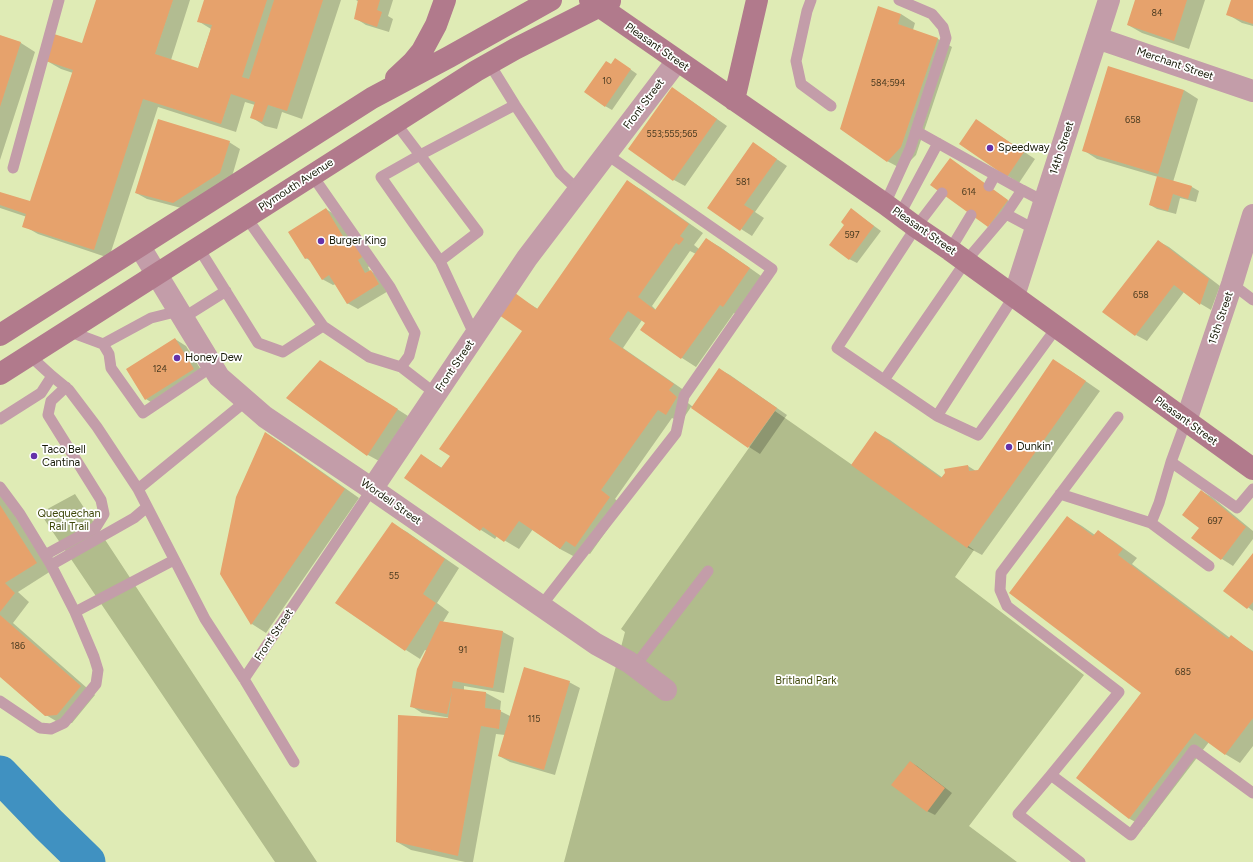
<!DOCTYPE html>
<html>
<head>
<meta charset="utf-8">
<style>
	body { margin:0 }
	canvas { display:block; background:#dfebb5 }
</style>
</head>
<body>
<canvas width="1253" height="862"></canvas>
<script>
const ctx = document.querySelector('canvas').getContext('2d');
ctx.lineJoin = 'round';
function fill(path, color) {
  ctx.fillStyle = color;
  ctx.fill(path, 'evenodd');
}
function toPath(rows) {
  const path = new Path2D();
  for (const r of rows) {
    path.moveTo(r[0], r[1]);
    for (let i = 2; i < r.length; i += 2) path.lineTo(r[i], r[i + 1]);
  }
  return path;
}
function trace(path, color, width, dash) {
  ctx.strokeStyle = color;
  ctx.lineWidth = width;
  ctx.lineCap = dash ? 'butt' : 'round';
  ctx.setLineDash(dash || []);
  ctx.stroke(path);
}
function write(font, color, halo, rows, align = 'center') {
  ctx.font = font + ' Figtree,sans-serif';
  ctx.lineWidth = 3.5;
  ctx.setLineDash([]);
  ctx.textBaseline = 'middle';
  ctx.strokeStyle = halo;
  ctx.fillStyle = color;
  for (const [text, x, y, turn = 0] of rows) {
    ctx.save();
    ctx.translate(x, y);
    ctx.rotate((+turn || 0) * Math.PI / 180);
    ctx.textAlign = isNaN(turn) ? turn : align;
    if (halo) ctx.strokeText(text, 0, 0);
    ctx.fillText(text, 0, 0);
    ctx.restore();
  }
}
const green = toPath([
	[775,411,974,550,955,577,1084,675,969,826,1017,862,564,862,625,632,621,629],
	[75,494,317,862,275,862,40,513]
]);
const shadow = toPath([
	[97,0,190,0,171,60,198,69,211,29,198,21,205,0,341,0,302,119,282,112,277,129,265,126,251,117,255,105,245,102,236,132,158,107,109,258,38,234,24,226,27,217,0,208,0,193,31,203,73,73,61,69,47,61,82,45],
	[356,0,393,0,388,16,393,19,389,32,366,25,355,18,359,2],
	[1136,0,1205,0,1189,49,1142,33,1128,25],
	[1232,0,1253,0,1253,26,1242,23,1227,14],
	[901,14,915,23,913,30,938,39,952,47,916,155,902,169,887,161,841,129],
	[0,36,21,43,35,52,0,160],
	[623,64,637,74,612,110,605,106,612,65],
	[1184,90,1198,99,1173,182,1192,187,1199,191,1196,202,1180,198,1176,214,1157,209,1150,205,1158,177,1097,159,1083,150],
	[683,95,727,126,685,186,674,180,630,149],
	[976,120,1035,159,1019,183,1008,176],
	[229,142,240,149,231,180,185,209,147,199,136,193],
	[753,143,787,166,755,212,764,218,752,236,708,208],
	[953,161,1010,202,992,228],
	[628,182,642,190,703,233,694,245,699,249,706,239,720,247,764,278,738,315,734,313,696,367,682,358,641,330,646,323,642,320,623,348,688,393,683,399,693,407,719,369,730,375,787,415,760,454,749,447,691,407,681,422,672,418,615,499,624,506,590,554,581,549,575,557,560,549,533,529,519,549,497,536,495,539,481,530,421,455,442,468,451,456,523,331,515,295,538,309],
	[690,251,696,254,656,310,652,306],
	[326,209,337,216,373,264,368,267,370,271,382,277,390,290,358,309,347,303,336,284,333,285,322,279,312,262,306,258],
	[851,209,881,231,857,263,849,259,846,225],
	[1158,241,1169,247,1220,286,1211,310,1201,304,1184,292,1147,341,1136,335],
	[175,339,186,346,205,376,157,406,146,399],
	[331,367,408,416,379,461,368,455,288,398],
	[1068,369,1100,391,982,555,967,547,875,432,890,440,943,478,946,474,945,470,968,466,976,471,978,471],
	[266,433,280,442,359,498,266,633,252,624,221,574],
	[1201,491,1212,497,1253,531,1253,539,1233,566,1222,559,1193,538,1201,527],
	[0,492,51,571,18,592,29,602,13,623,95,695,72,723,61,724,46,715,0,676],
	[1067,517,1082,526,1095,535,1098,531,1112,540,1137,558,1132,564,1230,638,1231,637,1253,651,1253,746,1240,763,1225,754,1209,742,1144,827,1130,819,1077,778,1142,693],
	[392,524,407,532,459,568,437,603,449,612,443,622,503,632,514,638,504,693,464,686,464,690,486,693,501,701,500,711,510,716,569,682,580,688,555,775,510,762,499,756,505,735,496,734,473,862,465,862,411,850,397,842,451,718,422,713,411,706,427,651,425,650,420,659,406,650,336,603],
	[1253,554,1253,611,1225,590],
	[910,762,917,766,952,793,935,815,927,811]
]);
const river = toPath([
	[0,774,48,824,87,862]
]);
const building = toPath([
	[96,0,173,0,155,54,198,68,212,25,197,22,204,0,267,0,242,77,249,79,274,0,323,0,287,111,268,105,262,122,250,118,255,102,231,94,221,124,143,99,94,250,22,227,26,214,0,205,0,192,30,201,73,70,46,61,54,34,82,43],
	[358,0,380,0,377,10,382,12,377,27,354,19],
	[1135,0,1187,0,1174,41,1127,25],
	[1231,0,1253,0,1253,24,1226,15],
	[878,6,901,14,898,24,938,38,901,147,887,162,840,129],
	[0,35,21,42,0,107],
	[615,58,631,69,605,107,584,92,606,61,611,64],
	[1108,66,1184,90,1158,174,1082,151],
	[672,87,717,119,673,181,628,149],
	[158,119,230,141,220,173,173,203,135,193],
	[976,119,1024,152,1007,177,959,144],
	[753,142,777,159,744,205,754,211,740,231,707,208],
	[950,158,1008,200,988,227,930,185],
	[1157,176,1192,186,1188,199,1173,194,1168,211,1149,205],
	[627,180,689,224,680,236,684,239,679,245,676,243,638,297,655,310,706,238,750,268,723,307,720,305,681,359,640,330,645,323,628,311,609,339,674,384,669,390,677,397,666,415,658,410,601,490,610,497,575,547,566,541,560,549,519,521,504,542,483,527,480,531,404,478,421,454,441,468,450,456,439,449,522,331,499,315,515,293,537,309],
	[326,208,347,243,352,240,362,257,358,260,365,273,371,270,379,284,347,304,329,275,322,280,308,258,305,259,288,232],
	[851,208,874,226,849,260,829,245,844,225,841,222],
	[1158,240,1209,279,1200,305,1174,285,1135,336,1102,312],
	[175,338,194,369,145,400,126,369],
	[1053,359,1086,381,967,548,851,465,875,431,941,478,945,473,944,469,968,465,969,471,978,470],
	[320,360,398,409,367,456,286,398],
	[719,368,777,408,748,448,691,408],
	[265,432,345,489,251,625,220,574,236,497],
	[1201,490,1246,527,1221,560,1191,538,1199,528,1182,515],
	[0,505,37,563,5,583,15,593,0,612],
	[1067,516,1093,536,1098,530,1123,549,1118,555,1228,639,1231,635,1253,652,1253,718,1225,755,1195,733,1129,819,1076,778,1141,693,1009,593],
	[392,522,445,559,423,594,436,603,405,651,335,603],
	[1253,553,1253,602,1247,609,1223,591],
	[0,615,81,686,57,715,45,716,0,677],
	[440,621,503,631,493,688,453,681,452,688,486,692,485,708,501,710,499,729,481,726,458,856,396,842,398,715,448,718,452,691,447,714,410,707,417,669],
	[524,667,570,681,544,770,498,756],
	[910,761,945,788,927,812,891,785]
]);
const lane = toPath([
	[811,0,807,11,796,61,801,84,831,106],
	[489,63,515,105,560,173,579,191],
	[395,122,420,155,381,177,440,261,478,232,420,155,515,105],
	[916,131,1022,190,1045,202],
	[13,168,59,0],
	[312,175,390,287,415,333,409,356,401,367],
	[989,186,995,175],
	[1022,190,1006,214,1036,230],
	[942,193,916,227,837,348,937,416,1014,296],
	[885,204,910,149,946,38,943,27,932,14,899,0],
	[900,214,938,143],
	[246,217,323,326],
	[198,247,258,343,283,352,323,326,369,357,401,367,436,394],
	[950,250,971,215],
	[440,261,475,336],
	[1232,284,1253,300],
	[183,318,226,291],
	[68,331,103,344,109,354,111,368,143,413,213,366],
	[103,344,151,318,179,311],
	[29,355,52,376,69,390,97,427,138,489],
	[884,380,966,261,1006,214],
	[246,401,138,489,205,619,244,679,294,762],
	[937,416,978,435,1057,327],
	[0,419,41,393,52,376],
	[1171,462,1237,508,1253,489],
	[0,487,20,514,51,565,75,612,94,657,98,670,96,684,64,723,51,729,40,728,0,701],
	[1060,494,1151,523,1159,503,1171,462,1186,421],
	[1151,523,1209,566],
	[45,555,96,527,104,514,101,500,48,415,51,401,66,387],
	[51,565,134,518,147,507],
	[541,606,676,433,684,396,772,269,606,154],
	[75,612,174,560],
	[635,666,708,571],
	[244,679,372,489],
	[1051,775,1119,692,1007,606,1000,590,1001,573,1118,417],
	[1080,862,1018,814,1051,775,1131,835,1194,750,1253,793]
]);
const street = toPath([
	[1097,38,1253,91],
	[140,247,219,377,265,417,372,489,596,644,629,662,666,690],
	[1014,296,1109,0],
	[1186,421,1232,284,1253,215],
	[372,489,527,258,677,61]
]);
const secondary = toPath([
	[590,0,885,204,916,227,950,250,1253,469],
	[396,78,413,62,422,51,436,25,445,0],
	[734,100,757,0],
	[0,335,372,98,449,57,551,0],
	[0,374,476,71,515,49,610,1]
]);
const markers = [
	[990,148,4,"#6532a9"],
	[321,241,4,"#6532a9"],
	[177,358,4,"#6532a9"],
	[1009,447,4,"#6532a9"],
	[34,456,4,"#6532a9"]
];
const numberNames = [
	["84",1157,13],
	["10",607,81],
	["584;594",888,83],
	["658",1133,120],
	["553;555;565",672,134],
	["581",743,182],
	["614",969,192],
	["597",852,235],
	["658",1141,295],
	["124",160,369],
	["697",1215,521],
	["55",394,576],
	["186",18,646],
	["91",463,650],
	["685",1183,672],
	["115",534,719]
];
const streetNames = [
	["Pleasant Street",657,47,35],
	["Merchant Street",1175,64,19],
	["Front Street",644,104,-53],
	["14th Street",1062,148,-72],
	["Plymouth Avenue",296,185,-33],
	["Pleasant Street",924,231,35],
	["15th Street",1221,318,-71],
	["Front Street",455,366,-56],
	["Pleasant Street",1186,421,36],
	["Wordell Street",391,502,35],
	["Front Street",274,635,-56]
];
const poiNames = [
	["Speedway",998,148],
	["Burger King",329,241],
	["Honey Dew",185,358],
	["Dunkin'",1017,447],
	["Taco Bell",42,450],
	["Cantina",42,463]
];
const parkNames = [
	["Quequechan",69,514],
	["Rail Trail",69,527],
	["Britland Park",806,681]
];
fill(green, '#b1bc8c');
fill(shadow, '#0003');
trace(river, '#4091c1', 37);
fill(building, '#e6a26c');
trace(lane, '#c39da9', 11);
trace(street, '#c39da9', 22);
trace(secondary, '#b17a8c', 22);
for (const [x, y, r, color] of markers) {
  const dot = new Path2D();
  dot.arc(x, y, r, 0, 2 * Math.PI);
  ctx.fillStyle = color;
  ctx.fill(dot);
  trace(dot, '#fff', 1.5);
}
write('9px', '#4a3b20', null, numberNames);
write('11px', '#161906', '#fff', streetNames);
write('11px', '#161906', '#fff', poiNames, 'left');
write('11px', '#3f480a', '#fff', parkNames);
</script>
</body>
</html>
